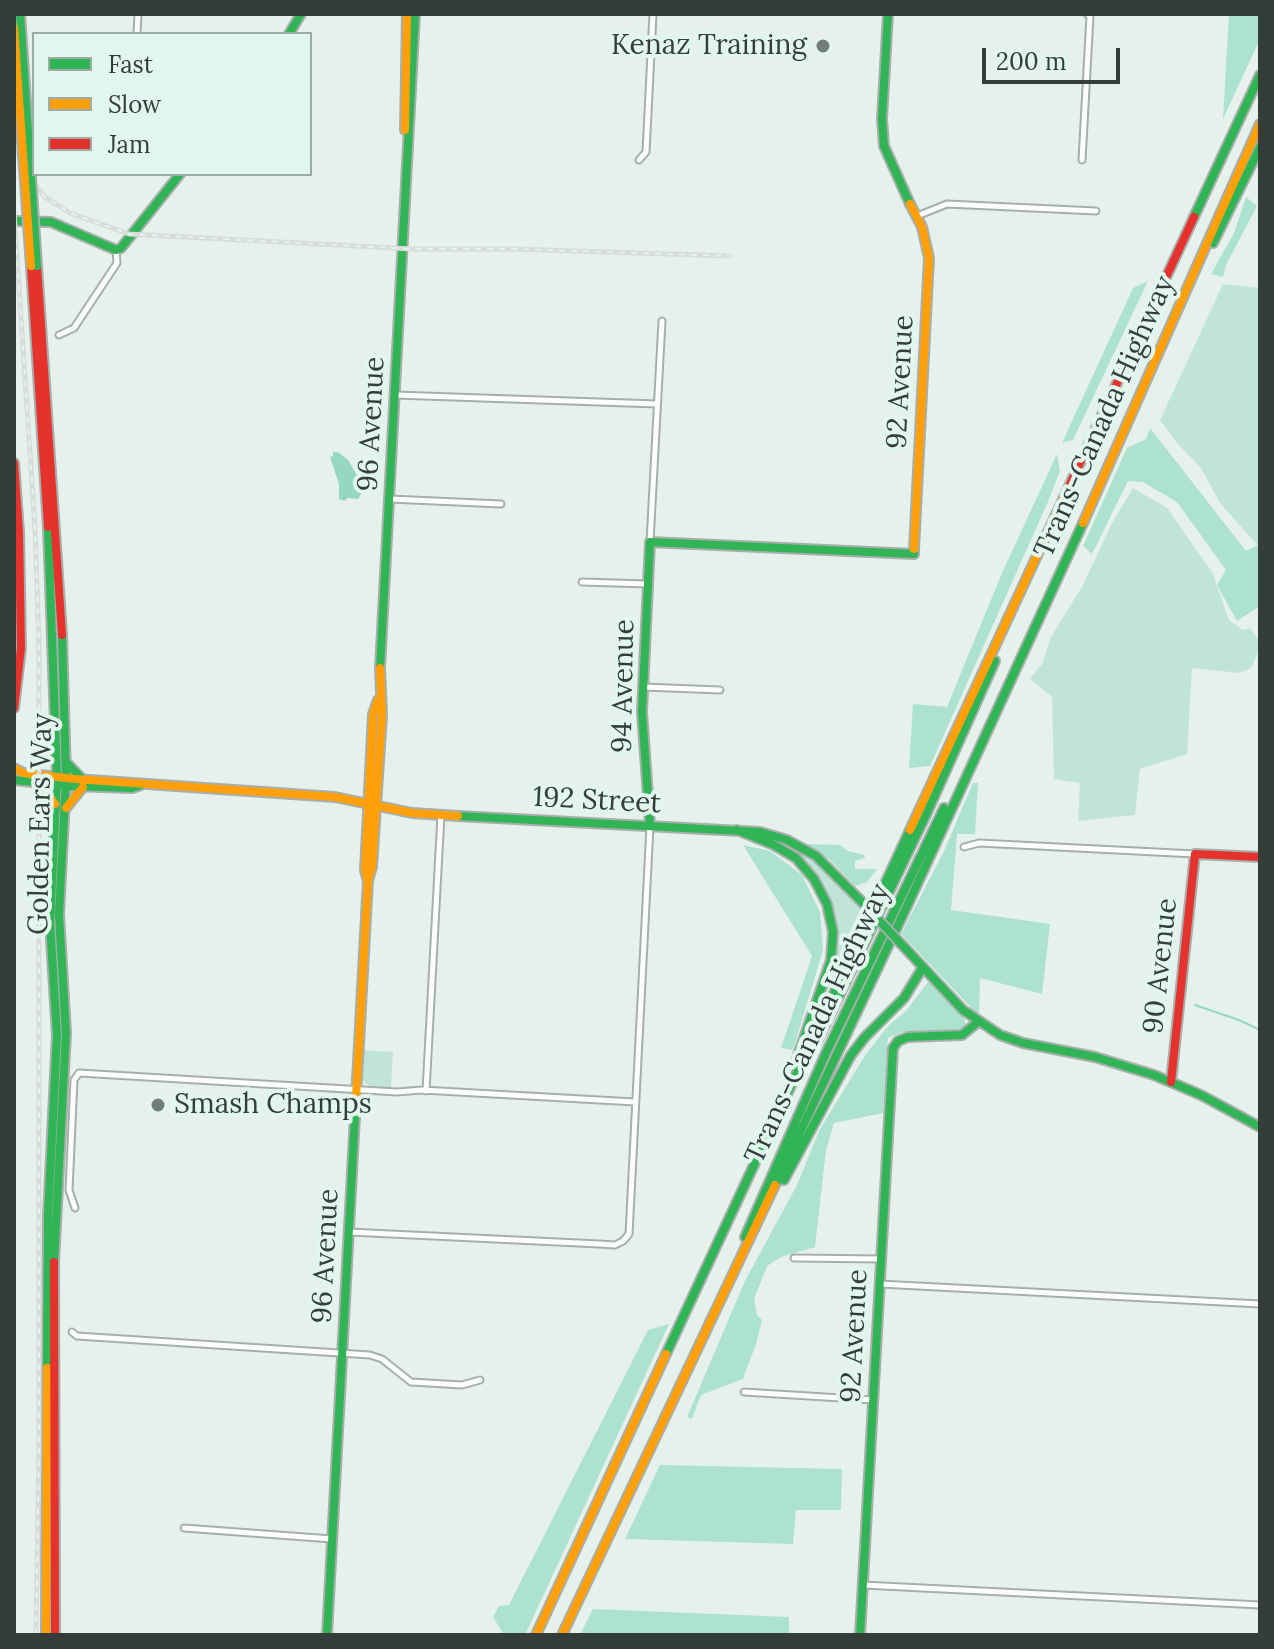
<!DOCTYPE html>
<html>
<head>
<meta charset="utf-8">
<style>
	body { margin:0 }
	#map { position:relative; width:1274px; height:1649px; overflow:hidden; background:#e6f1ec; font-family:Lora,serif }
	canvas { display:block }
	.frame { position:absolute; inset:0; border:16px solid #353d39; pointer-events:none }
	.legend { position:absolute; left:32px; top:32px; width:280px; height:144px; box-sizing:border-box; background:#e1f6ed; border:2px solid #9caca5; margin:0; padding:10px 14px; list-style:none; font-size:24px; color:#353d39 }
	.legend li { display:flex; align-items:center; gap:16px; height:40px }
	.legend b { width:40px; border:2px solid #9caca5 }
	.scale { position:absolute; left:982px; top:48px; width:138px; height:36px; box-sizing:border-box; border:4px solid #353d39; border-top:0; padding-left:10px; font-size:24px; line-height:28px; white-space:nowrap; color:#353d39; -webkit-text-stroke:6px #e1f6ed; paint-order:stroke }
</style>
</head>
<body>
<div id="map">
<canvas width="1274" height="1649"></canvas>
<div class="frame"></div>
<ul class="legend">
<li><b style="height:10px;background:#30b455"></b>Fast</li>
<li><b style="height:10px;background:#ff9f0a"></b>Slow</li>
<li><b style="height:10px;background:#e5322d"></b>Jam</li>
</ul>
<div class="scale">200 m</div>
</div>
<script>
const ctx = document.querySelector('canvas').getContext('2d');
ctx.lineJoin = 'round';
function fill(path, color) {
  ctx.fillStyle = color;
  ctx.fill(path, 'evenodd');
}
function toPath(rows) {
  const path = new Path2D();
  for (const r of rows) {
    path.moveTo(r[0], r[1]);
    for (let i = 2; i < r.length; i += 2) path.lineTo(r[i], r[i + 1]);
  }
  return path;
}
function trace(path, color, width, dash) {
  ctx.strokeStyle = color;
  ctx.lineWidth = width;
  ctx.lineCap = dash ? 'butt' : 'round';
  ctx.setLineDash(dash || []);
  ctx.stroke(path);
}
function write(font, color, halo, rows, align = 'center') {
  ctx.font = font + ' Lora,serif';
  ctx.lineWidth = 8;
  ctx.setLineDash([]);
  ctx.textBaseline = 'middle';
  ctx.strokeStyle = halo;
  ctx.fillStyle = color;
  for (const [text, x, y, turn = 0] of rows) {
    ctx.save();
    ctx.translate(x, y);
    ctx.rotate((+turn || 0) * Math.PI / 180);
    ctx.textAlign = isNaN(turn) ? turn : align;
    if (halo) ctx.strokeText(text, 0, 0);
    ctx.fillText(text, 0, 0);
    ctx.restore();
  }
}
const green = toPath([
	[1223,284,1260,288,1260,548,1220,503,1201,468,1176,442,1160,420],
	[1133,488,1167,508,1212,572,1229,620,1243,630,1250,628,1260,642,1260,648,1251,668,1240,673,1192,668,1187,754,1140,769,1135,815,1078,821,1080,783,1054,779,1052,697,1030,679,1042,664,1051,637,1083,585,1112,523],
	[780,842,819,861,864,909,819,1008,833,961,828,898,779,846],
	[364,1050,393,1052,391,1088,371,1087,365,1083,362,1077]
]);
const forest = toPath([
	[1229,14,1260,14,1260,39,1223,119],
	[1246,197,1257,206,1226,265,1223,277,1211,274,1234,233],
	[1148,281,1073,440,1062,443,1133,288],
	[1150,428,1246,551,1258,545,1260,548,1260,606,1237,621,1217,585,1226,570,1177,502,1143,482,1128,481,1092,554,1083,546,1127,448,1146,439],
	[1057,454,1060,471,1047,504,930,766,909,768,913,704,947,707,1002,573],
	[973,783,978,783,975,834,957,834,951,910,1050,924,1042,994,980,978,979,1016,901,934,944,851],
	[804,844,840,845,848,851,864,855,865,858,855,861,855,869,877,869,867,882,855,886,829,859],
	[743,845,770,851,802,875,820,912,823,950,793,1050,781,1048,812,956],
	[928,982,963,1013,966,1025,962,1029,902,1032,888,1038,883,1113,834,1123,826,1150,815,1247,781,1257,767,1266,754,1299,757,1315,762,1320,756,1344,743,1379,701,1395,692,1419,687,1417,745,1281,797,1185,820,1129,866,1054,889,1025,906,1011],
	[669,1324,525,1635,504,1635,493,1617,499,1606,509,1605,648,1330],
	[660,1465,842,1469,841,1510,796,1510,793,1544,625,1539],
	[593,1609,789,1617,789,1635,580,1635]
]);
const water = toPath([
	[333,452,338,452,348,460,360,480,363,491,358,499,347,498,345,501,339,499,339,484,330,457,333,456]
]);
const stream = toPath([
	[1195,1005,1239,1020,1260,1030]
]);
const street = toPath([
	[137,34,138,14],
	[639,160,646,152,653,14],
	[1082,160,1090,16,1087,14],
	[917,216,947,204,1096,211],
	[59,335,74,328,117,263,116,250],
	[395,395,657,404],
	[390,499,501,504],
	[650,542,662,321],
	[582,582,648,584],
	[643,687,720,690],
	[964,847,979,843,1195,854],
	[426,1091,441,815],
	[75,1208,69,1190,74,1080,79,1073,397,1092,422,1090,635,1102],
	[349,1232,599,1244,615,1245,623,1241,629,1234,650,826],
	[794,1258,881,1259],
	[880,1284,1260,1304],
	[72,1332,77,1336,370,1355,382,1359,411,1382,462,1385,480,1380],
	[744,1392,873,1400],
	[184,1528,332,1539],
	[863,1585,1260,1605]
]);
const fast = toPath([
	[20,14,21,28],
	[888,14,882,119,884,146,910,204],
	[289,34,301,14],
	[1194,217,1260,75],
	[14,221,51,222,116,250,121,248,180,174],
	[1213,243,1260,147],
	[48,527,57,777],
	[62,635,66,778],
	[380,668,415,14],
	[66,762,83,780],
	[14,780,72,786,132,788,141,785],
	[458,816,760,832,787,840,816,856,859,899],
	[650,825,642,712,650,542,914,554,914,549],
	[737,830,774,845,796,858,814,879,827,904,833,932,831,960,795,1064],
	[905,948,963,1010,1000,1035,1023,1043,1095,1057,1154,1075,1201,1095,1260,1127],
	[817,1042,925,817,995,661],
	[784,1180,851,1055,865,1037,904,998,923,967],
	[775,1185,908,904,1083,523],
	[745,1237,826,1053,944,808],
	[54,1262,66,1033,59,914,66,778],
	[666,1354,910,830],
	[47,1368,48,1216,57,1035,50,923,57,777],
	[327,1635,356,1098],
	[860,1635,893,1048,898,1041,908,1037,962,1035,978,1022]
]);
const slow = toPath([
	[405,130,407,14],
	[910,204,922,227,929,258,914,549],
	[1083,523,1260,124],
	[14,768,23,773,75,779,335,797,412,813,458,816],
	[41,784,55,804],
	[66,808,83,787],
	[910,830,1066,493],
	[367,878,365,870,373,714,378,700],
	[356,1098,368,880,372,867,382,715,380,668],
	[46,1635,47,1368],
	[536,1635,666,1354],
	[562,1635,775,1185]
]);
const jam = toPath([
	[31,266,48,527],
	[37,266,62,635],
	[14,463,19,532,21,648,14,708],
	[1066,493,1194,217],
	[1171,1082,1195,854,1260,857],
	[54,1262,55,1635]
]);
const rail = toPath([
	[14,141,23,169,45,197,70,213,129,234,412,249,515,249,730,256],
	[14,213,35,529,39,644,39,1450,36,1635]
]);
const fastBridge = toPath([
	[21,28,37,266],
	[859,899,905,948]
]);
const slowBridge = toPath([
	[14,28,31,266]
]);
const markers = [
	[823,46,8,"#737c78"],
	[158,1105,8,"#737c78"]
];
const poiNames = [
	["Kenaz Training",807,46],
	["Smash Champs",174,1105,"left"]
];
const streetNames = [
	["92 Avenue",901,382,-87],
	["Trans-Canada Highway",1105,417,-66],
	["96 Avenue",372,424,-87],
	["94 Avenue",624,686,-89],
	["192 Street",597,801,3],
	["Golden Ears Way",41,824,-89],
	["90 Avenue",1161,966,-84],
	["Trans-Canada Highway",818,1024,-65],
	["96 Avenue",326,1256,-87],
	["92 Avenue",855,1336,-87]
];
fill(green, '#c0e5d7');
fill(forest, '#ade2cf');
fill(water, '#96d7c0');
trace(stream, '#96d7c0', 2);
trace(street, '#a6afab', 9);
trace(fast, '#a6afab', 12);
trace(slow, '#a6afab', 12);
trace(jam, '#a6afab', 12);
trace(street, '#fbfdfc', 5);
trace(fast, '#30b455', 8);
trace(slow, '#ff9f0a', 8);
trace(jam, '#e5322d', 8);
trace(rail, '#d8dbd9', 5);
trace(rail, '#e1f6ed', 2, [6]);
trace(fastBridge, '#a6afab', 12, []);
trace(slowBridge, '#a6afab', 12, []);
trace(fastBridge, '#30b455', 8);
trace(slowBridge, '#ff9f0a', 8);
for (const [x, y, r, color] of markers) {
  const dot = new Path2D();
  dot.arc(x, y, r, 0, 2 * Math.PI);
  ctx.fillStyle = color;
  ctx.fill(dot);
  trace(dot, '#e1f6ed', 3);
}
write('28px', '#353d39', '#e1f6ed', poiNames, 'right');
write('28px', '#353d39', '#e1f6ed', streetNames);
</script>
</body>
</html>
